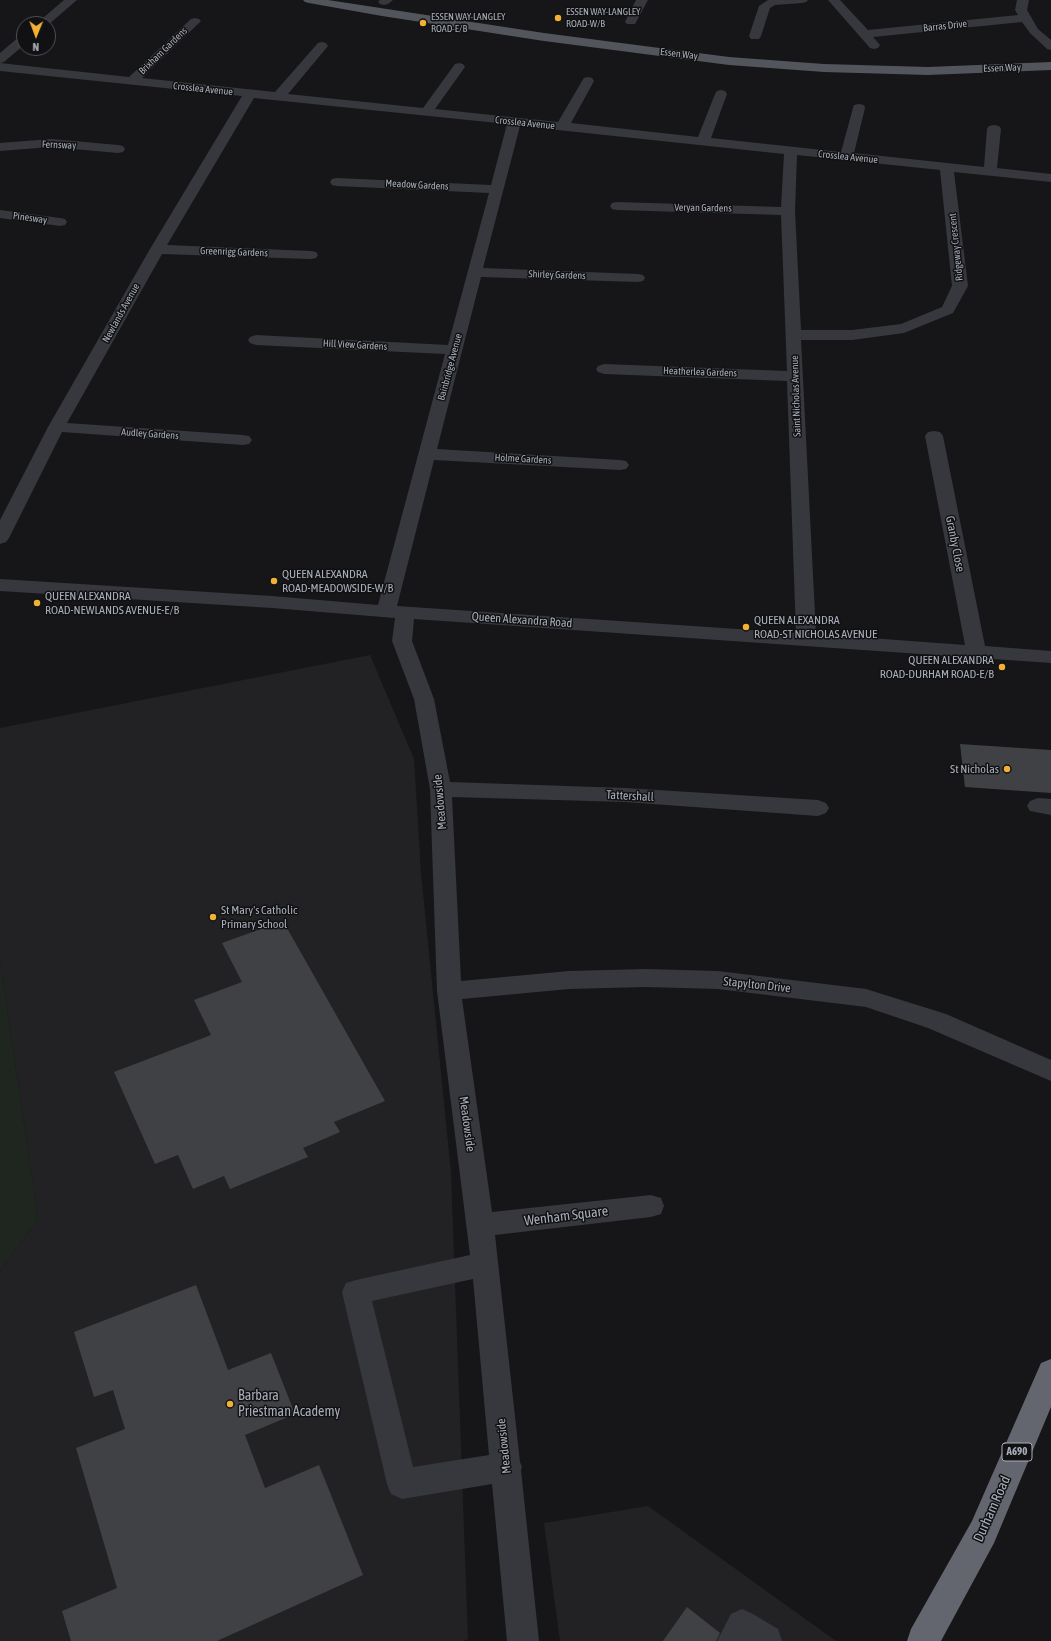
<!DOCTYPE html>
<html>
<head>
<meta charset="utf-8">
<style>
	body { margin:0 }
	#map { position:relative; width:1051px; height:1641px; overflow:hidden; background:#161618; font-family:"Asap Condensed",sans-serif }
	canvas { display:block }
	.north { position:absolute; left:16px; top:16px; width:40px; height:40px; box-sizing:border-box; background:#111113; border:1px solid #4d4f55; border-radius:50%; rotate:181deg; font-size:11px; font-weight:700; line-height:16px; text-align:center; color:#a8adb8 }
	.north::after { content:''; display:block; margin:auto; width:14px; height:18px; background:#f2b134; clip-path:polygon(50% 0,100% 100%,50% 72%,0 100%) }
</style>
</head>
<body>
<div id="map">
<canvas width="1051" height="1641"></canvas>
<div class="north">N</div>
</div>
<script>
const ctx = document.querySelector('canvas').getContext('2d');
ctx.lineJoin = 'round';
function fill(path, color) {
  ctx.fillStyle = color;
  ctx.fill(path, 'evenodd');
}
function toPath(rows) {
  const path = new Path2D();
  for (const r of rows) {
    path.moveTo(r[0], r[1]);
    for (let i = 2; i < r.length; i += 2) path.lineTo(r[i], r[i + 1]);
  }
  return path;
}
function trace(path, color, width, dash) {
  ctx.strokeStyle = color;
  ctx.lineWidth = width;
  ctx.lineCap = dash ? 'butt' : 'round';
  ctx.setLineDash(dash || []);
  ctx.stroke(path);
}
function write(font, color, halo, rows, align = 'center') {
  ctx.font = font + ' "Asap Condensed",sans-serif';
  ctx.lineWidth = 3;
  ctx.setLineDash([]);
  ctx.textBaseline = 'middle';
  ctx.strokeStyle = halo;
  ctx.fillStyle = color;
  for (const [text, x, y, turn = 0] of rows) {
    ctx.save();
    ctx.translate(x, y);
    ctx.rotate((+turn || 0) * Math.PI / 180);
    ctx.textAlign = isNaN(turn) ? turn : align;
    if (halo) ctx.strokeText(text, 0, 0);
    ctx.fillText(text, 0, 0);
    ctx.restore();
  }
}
const built = toPath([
	[370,655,414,759,421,873,451,1173,468,1639,463,1641,0,1641,0,1271,38,1219,0,961,0,728],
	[648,1506,836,1641,560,1641,544,1523]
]);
const green = toPath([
	[0,961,38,1219,0,1271]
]);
const building = toPath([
	[960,744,1051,750,1051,793,965,787],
	[283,921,385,1101,334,1122,340,1132,303,1148,308,1157,230,1189,224,1176,193,1189,178,1155,155,1164,114,1072,211,1035,194,1000,242,982,222,943],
	[196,1285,228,1370,271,1353,295,1414,245,1435,265,1488,319,1465,363,1575,217,1641,71,1641,62,1611,117,1588,76,1448,125,1429,113,1390,94,1397,74,1332],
	[687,1607,720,1633,716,1641,663,1641]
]);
const minor = toPath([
	[64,0,77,0,48,25,36,24,64,0],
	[380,0,393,0,388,4,384,5,380,4,378,2,380,0],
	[636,0,648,0,635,24,627,24,625,22,636,0],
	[768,0,808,0,806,2,802,3,775,5,770,8,761,36,759,39,751,39,749,36,759,6,768,0],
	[828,0,840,0,868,30,1018,15,1015,10,1017,0,1029,0,1027,10,1038,29,1051,40,1051,50,1047,49,1030,33,1022,22,873,37,880,45,878,48,874,49,870,48,828,0],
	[195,18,199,19,201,21,199,23,142,78,275,92,318,43,322,42,326,43,328,46,288,94,423,108,455,64,459,63,463,64,465,67,435,109,558,122,582,81,584,78,588,77,592,78,594,81,571,123,698,137,715,94,717,91,721,90,725,91,727,94,711,138,841,152,853,108,854,105,859,104,864,105,865,108,854,153,984,167,987,129,989,126,994,125,999,126,1001,129,997,168,1051,174,1051,182,954,172,968,286,953,313,904,333,852,340,801,340,816,634,965,645,925,436,928,432,934,431,940,432,943,436,985,646,1051,651,1051,663,414,619,412,641,434,699,450,782,625,788,818,800,826,803,829,808,826,813,818,816,625,802,452,797,461,981,569,971,645,969,718,971,866,989,946,1014,1051,1060,1051,1081,928,1028,866,1007,718,989,645,987,569,989,462,999,492,1212,651,1195,661,1198,664,1206,661,1214,651,1217,495,1235,520,1462,522,1467,521,1470,539,1641,507,1641,492,1484,402,1499,391,1494,387,1484,342,1292,346,1283,356,1280,470,1255,437,991,430,789,414,699,392,641,395,618,272,608,0,591,0,579,272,596,378,605,445,354,256,345,250,343,248,340,250,337,256,335,448,345,489,193,337,186,332,185,330,182,332,179,337,178,491,185,507,124,254,98,167,245,311,251,316,252,318,255,316,258,311,259,162,254,67,423,243,435,249,436,252,440,249,444,243,445,62,432,9,538,6,542,0,544,0,520,48,427,150,249,242,96,0,71,0,63,129,77,191,19,195,18],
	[520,126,784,154,781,207,617,202,612,203,610,206,612,209,617,210,781,215,787,371,604,364,598,366,596,369,598,372,604,374,787,381,796,633,397,606,434,460,620,470,626,469,629,465,626,461,620,460,437,449,481,277,638,282,643,281,645,278,643,275,638,274,483,268,520,126],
	[797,155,940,170,952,286,942,307,901,324,852,330,801,330,795,211,797,155],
	[473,1279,489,1455,413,1467,372,1301,473,1279],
	[24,35,24,45,4,62,0,63,0,53,20,36,24,35],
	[51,139,118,145,123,146,125,149,123,152,118,153,51,147,0,151,0,143,51,139],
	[0,210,60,218,65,219,67,222,65,225,60,226,0,218,0,210],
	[1038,798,1051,799,1051,815,1030,811,1027,806,1030,801,1038,798],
	[742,1609,753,1614,778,1629,782,1641,717,1641,731,1614,742,1609]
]);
const major = toPath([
	[303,0,328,0,544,33,729,57,824,64,928,67,1051,62,1051,70,928,75,824,72,729,65,544,41,382,16,309,3,305,2,303,0]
]);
const highway = toPath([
	[1051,1359,1051,1407,994,1543,941,1641,907,1641,911,1629,972,1521,1041,1363,1051,1359]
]);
const markers = [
	[558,18,4,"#f2b134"],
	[423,23,4,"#f2b134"],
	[274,581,4,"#f2b134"],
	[37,603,4,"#f2b134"],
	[746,627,4,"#f2b134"],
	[1002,667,4,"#f2b134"],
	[1007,769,4,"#f2b134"],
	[213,917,4,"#f2b134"],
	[230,1404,4,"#f2b134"]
];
const farPoinames = [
	["ESSEN WAY-LANGLEY",566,12],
	["ROAD-W/B",566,24],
	["ESSEN WAY-LANGLEY",431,17],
	["ROAD-E/B",431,29]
];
const farStreetnames = [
	["Barras Drive",945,26,-6],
	["Brixham Gardens",163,51,-44],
	["Essen Way",679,54,7],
	["Essen Way",1002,68,-2],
	["Crosslea Avenue",203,89,6],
	["Crosslea Avenue",525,123,6],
	["Fernsway",59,145,2],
	["Crosslea Avenue",848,157,6],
	["Meadow Gardens",417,185,3],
	["Veryan Gardens",703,208,1],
	["Pinesway",30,218,8],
	["Ridgeway Crescent",956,247,-96],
	["Greenrigg Gardens",234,252,2],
	["Shirley Gardens",557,275,2],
	["Newlands Avenue",121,313,-61],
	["Hill View Gardens",355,345,3],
	["Bainbridge Avenue",450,367,-75],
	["Heatherlea Gardens",700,372,2],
	["Saint Nicholas Avenue",796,396,-92],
	["Audley Gardens",150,434,4],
	["Holme Gardens",523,459,3]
];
const shields = [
	[1017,1452,30]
];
const shieldNames = [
	["A690",1017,1452]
];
const streetNames = [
	["Granby Close",955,544,79],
	["Queen Alexandra Road",522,620,4],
	["Tattershall",630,796,3],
	["Meadowside",440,802,-95],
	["Stapylton Drive",757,985,6],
	["Meadowside",467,1124,82],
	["Meadowside",504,1446,-96]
];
const poiNames = [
	["QUEEN ALEXANDRA",282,574],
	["ROAD-MEADOWSIDE-W/B",282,588],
	["QUEEN ALEXANDRA",45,596],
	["ROAD-NEWLANDS AVENUE-E/B",45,610],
	["QUEEN ALEXANDRA",754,620],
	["ROAD-ST NICHOLAS AVENUE",754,634],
	["QUEEN ALEXANDRA",994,660,"right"],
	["ROAD-DURHAM ROAD-E/B",994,674,"right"],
	["St Nicholas",999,769,"right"],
	["St Mary's Catholic",221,910],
	["Primary School",221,924]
];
const nearStreetnames = [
	["Wenham Square",566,1216,-7],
	["Durham Road",992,1509,-66]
];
const nearPoinames = [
	["Barbara",238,1396],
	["Priestman Academy",238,1412]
];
fill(built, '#222225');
fill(green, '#1e261f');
fill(building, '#404145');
fill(minor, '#37383d');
fill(major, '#53555c');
fill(highway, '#63666e');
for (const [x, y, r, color] of markers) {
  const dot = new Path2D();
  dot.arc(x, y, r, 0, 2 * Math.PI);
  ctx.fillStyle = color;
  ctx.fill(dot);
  trace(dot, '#111113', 1.5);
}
write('10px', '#a8adb8', '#111113', farPoinames, 'left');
write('10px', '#a8adb8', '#111113', farStreetnames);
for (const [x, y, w] of shields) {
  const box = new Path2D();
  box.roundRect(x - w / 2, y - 9, w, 18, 3);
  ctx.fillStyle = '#111113';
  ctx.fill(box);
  trace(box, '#a8adb8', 1);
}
write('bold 11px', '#a8adb8', null, shieldNames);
write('12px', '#a8adb8', '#111113', streetNames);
write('12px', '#a8adb8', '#111113', poiNames, 'left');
write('14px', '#a8adb8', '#111113', nearStreetnames);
write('14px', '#a8adb8', '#111113', nearPoinames, 'left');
</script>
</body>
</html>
